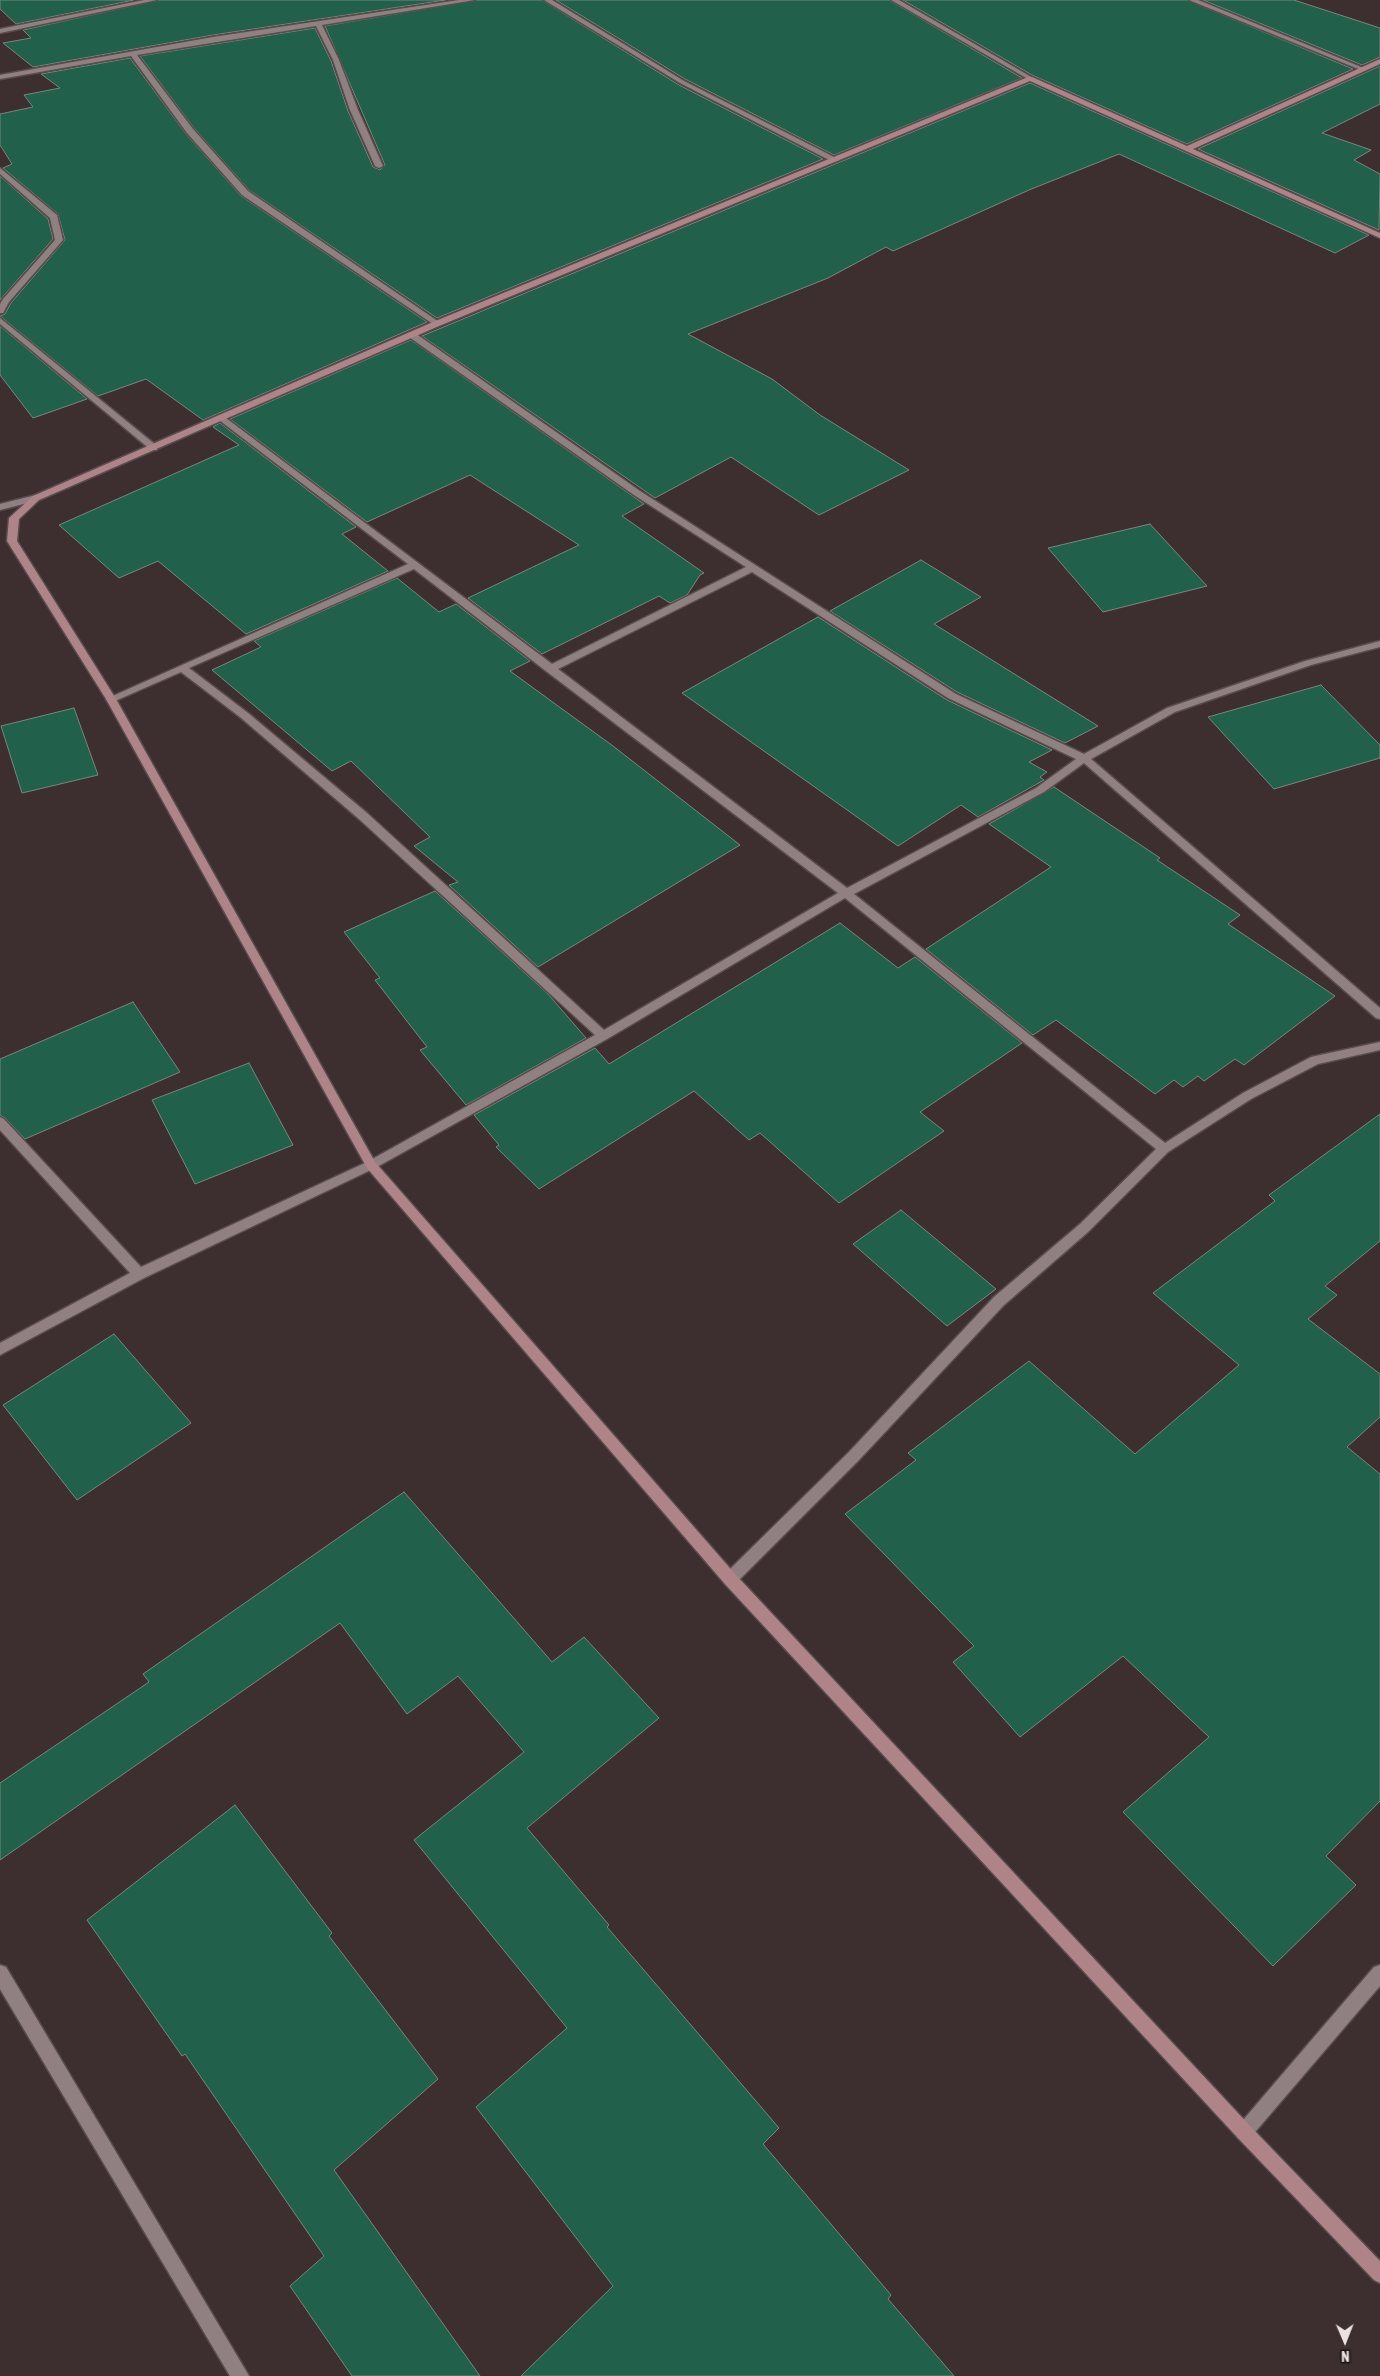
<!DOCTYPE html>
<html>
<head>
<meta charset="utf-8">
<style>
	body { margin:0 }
	#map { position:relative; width:1380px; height:2376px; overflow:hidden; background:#3d2f30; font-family:"Asap Condensed",sans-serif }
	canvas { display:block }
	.north { position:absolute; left:1320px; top:2316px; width:50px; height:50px; -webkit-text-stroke:4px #201919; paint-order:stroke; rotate:179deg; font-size:14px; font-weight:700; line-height:20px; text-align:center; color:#ece2e2 }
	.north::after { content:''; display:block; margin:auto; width:18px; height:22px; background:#ece2e2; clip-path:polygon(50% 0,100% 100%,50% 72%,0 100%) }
</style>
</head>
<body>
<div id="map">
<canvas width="1380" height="2376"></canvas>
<div class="north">N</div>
</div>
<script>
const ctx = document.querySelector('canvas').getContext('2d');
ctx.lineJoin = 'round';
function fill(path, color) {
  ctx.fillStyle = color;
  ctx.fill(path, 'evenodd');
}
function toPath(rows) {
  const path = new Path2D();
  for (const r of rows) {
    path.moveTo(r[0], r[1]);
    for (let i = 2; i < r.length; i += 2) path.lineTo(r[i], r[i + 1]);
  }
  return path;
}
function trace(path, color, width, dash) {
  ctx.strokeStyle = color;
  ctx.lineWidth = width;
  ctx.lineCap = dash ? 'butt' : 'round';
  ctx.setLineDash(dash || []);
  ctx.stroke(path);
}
const building = toPath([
	[0,0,134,0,16,24,0,9,0,0],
	[159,0,446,0,213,35,33,67,3,43,31,38,23,30,159,0],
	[477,0,542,0,679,85,823,159,437,318,249,190,194,128,140,56,315,28,331,61,348,111,373,167,380,170,385,165,325,26,477,0],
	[556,0,889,0,1022,78,834,155,685,79,556,0],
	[903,0,1187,0,1353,69,1187,144,1032,75,903,0],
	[1203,0,1294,0,1380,28,1380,57,1362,65,1203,0],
	[130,58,186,134,241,196,427,322,203,420,146,379,98,396,0,316,5,314,11,303,65,240,58,214,3,168,12,164,0,145,0,114,33,107,24,95,60,88,41,74,130,58],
	[1380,66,1380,104,1322,133,1371,150,1354,160,1380,174,1379,230,1198,149,1380,66],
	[1030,83,1369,235,1335,253,1119,154,1029,190,893,251,886,247,828,278,688,334,772,379,820,415,909,470,819,515,731,457,655,498,422,336,1030,83],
	[0,176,48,219,53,239,0,300,0,176],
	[0,326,87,399,33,418,0,375,0,326],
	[411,340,644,504,622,516,704,573,700,575,687,595,670,603,659,596,542,654,468,598,579,545,470,475,367,522,230,419,411,340],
	[220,423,356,527,342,534,388,571,246,634,158,561,119,578,59,525,239,445,213,427,220,423],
	[1150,524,1207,586,1103,612,1048,548,1150,524],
	[921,560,981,597,934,624,1098,726,1065,743,957,692,830,611,921,560],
	[397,578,439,612,456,604,530,661,510,671,613,746,740,845,538,967,449,885,458,882,414,846,430,837,351,761,332,771,212,670,261,647,254,641,397,578],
	[818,617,947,700,1052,750,1029,762,1047,772,1040,777,1044,780,978,817,961,805,898,846,682,693,818,617],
	[1321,685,1380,745,1380,758,1274,789,1208,717,1321,685],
	[74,708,98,775,22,793,1,726,74,708],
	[1054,787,1160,858,1157,860,1240,915,1228,924,1335,996,1244,1065,1235,1059,1204,1081,1198,1076,1183,1087,1174,1080,1155,1094,1056,1020,1033,1035,926,949,1051,867,989,824,1054,787],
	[435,891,548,994,586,1038,466,1105,420,1050,427,1047,375,980,380,978,344,932,435,891],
	[840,923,898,968,915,957,1022,1043,920,1112,944,1131,839,1203,760,1133,749,1140,694,1091,539,1189,496,1147,499,1145,474,1115,595,1048,609,1064,840,923],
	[133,1002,180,1072,25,1139,5,1118,0,1115,0,1059,133,1002],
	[249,1063,293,1145,195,1184,152,1100,249,1063],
	[1380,1114,1380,1241,1325,1286,1337,1295,1308,1319,1380,1374,1380,1417,1347,1447,1380,1474,1380,1801,1326,1856,1356,1885,1273,1966,1123,1812,1209,1737,1123,1656,1020,1737,953,1662,974,1646,845,1514,916,1460,908,1453,1029,1361,1135,1454,1239,1365,1153,1293,1275,1201,1269,1195,1380,1114],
	[901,1210,996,1289,947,1326,853,1244,901,1210],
	[114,1334,191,1423,77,1500,3,1405,114,1334],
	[404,1492,552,1662,584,1637,659,1718,527,1828,609,1925,607,1927,779,2128,763,2144,891,2295,888,2299,954,2376,521,2376,613,2286,476,2107,567,2028,414,1840,524,1752,458,1676,407,1714,340,1623,0,1860,0,1783,149,1682,143,1674,404,1492],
	[235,1805,332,1933,329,1936,438,2079,334,2170,480,2376,352,2376,290,2286,324,2256,185,2054,182,2056,87,1920,235,1805]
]);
const street = toPath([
	[144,0,157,0,0,33,0,29,144,0],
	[459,0,475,0,322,25,339,60,358,110,383,166,379,168,375,166,350,110,333,60,316,26,137,55,193,129,248,191,439,322,439,326,436,326,242,195,187,133,131,56,0,79,0,75,213,37,459,0],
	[544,0,552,0,684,81,840,160,833,162,680,83,544,0],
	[891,0,899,0,1033,78,1028,79,891,0],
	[1189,0,1198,0,1366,69,1361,70,1189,0],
	[0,168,57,215,63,240,9,302,3,313,0,313,0,304,3,299,55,240,50,218,0,174,0,168],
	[0,318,157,446,157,450,151,450,0,324,0,318],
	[409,333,415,333,640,491,956,694,1084,754,1167,708,1305,661,1380,641,1380,647,1311,665,1175,712,1091,759,1380,1008,1380,1019,1376,1018,1084,763,1044,792,854,894,1165,1143,1243,1093,1311,1057,1380,1042,1380,1050,1318,1064,1251,1099,1168,1152,1088,1232,1004,1305,859,1460,735,1584,730,1586,725,1584,723,1579,725,1574,849,1452,994,1297,1080,1224,1156,1149,845,898,607,1039,375,1168,144,1278,0,1355,0,1343,130,1273,0,1130,0,1117,4,1119,141,1267,367,1162,595,1035,359,819,240,717,181,672,115,701,107,701,106,699,408,564,219,420,219,416,222,415,552,664,746,567,634,495,409,337,409,333],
	[414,569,546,671,838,893,604,1030,367,813,248,713,189,668,414,569],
	[752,572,948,698,1076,759,1036,788,847,888,558,669,752,572],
	[36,495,39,496,39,500,0,510,0,504,36,495],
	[0,1965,6,1967,249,2376,230,2376,0,1989,0,1965],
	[1380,1965,1380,1986,1250,2138,1244,2141,1238,2138,1235,2132,1238,2126,1374,1967,1380,1965]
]);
const secondary = toPath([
	[1380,59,1380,64,1193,149,1380,233,1380,238,1030,81,439,326,39,500,19,519,17,541,116,699,375,1162,735,1574,1250,2126,1380,2261,1380,2283,1374,2280,1238,2138,725,1584,367,1168,106,699,7,541,9,518,33,496,433,322,1028,77,1032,77,1187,146,1380,59]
]);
fill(building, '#21604a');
trace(building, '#778780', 1);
trace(street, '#584c4d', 3);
trace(secondary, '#584c4d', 3);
fill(street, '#918081');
fill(secondary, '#af8488');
</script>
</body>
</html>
